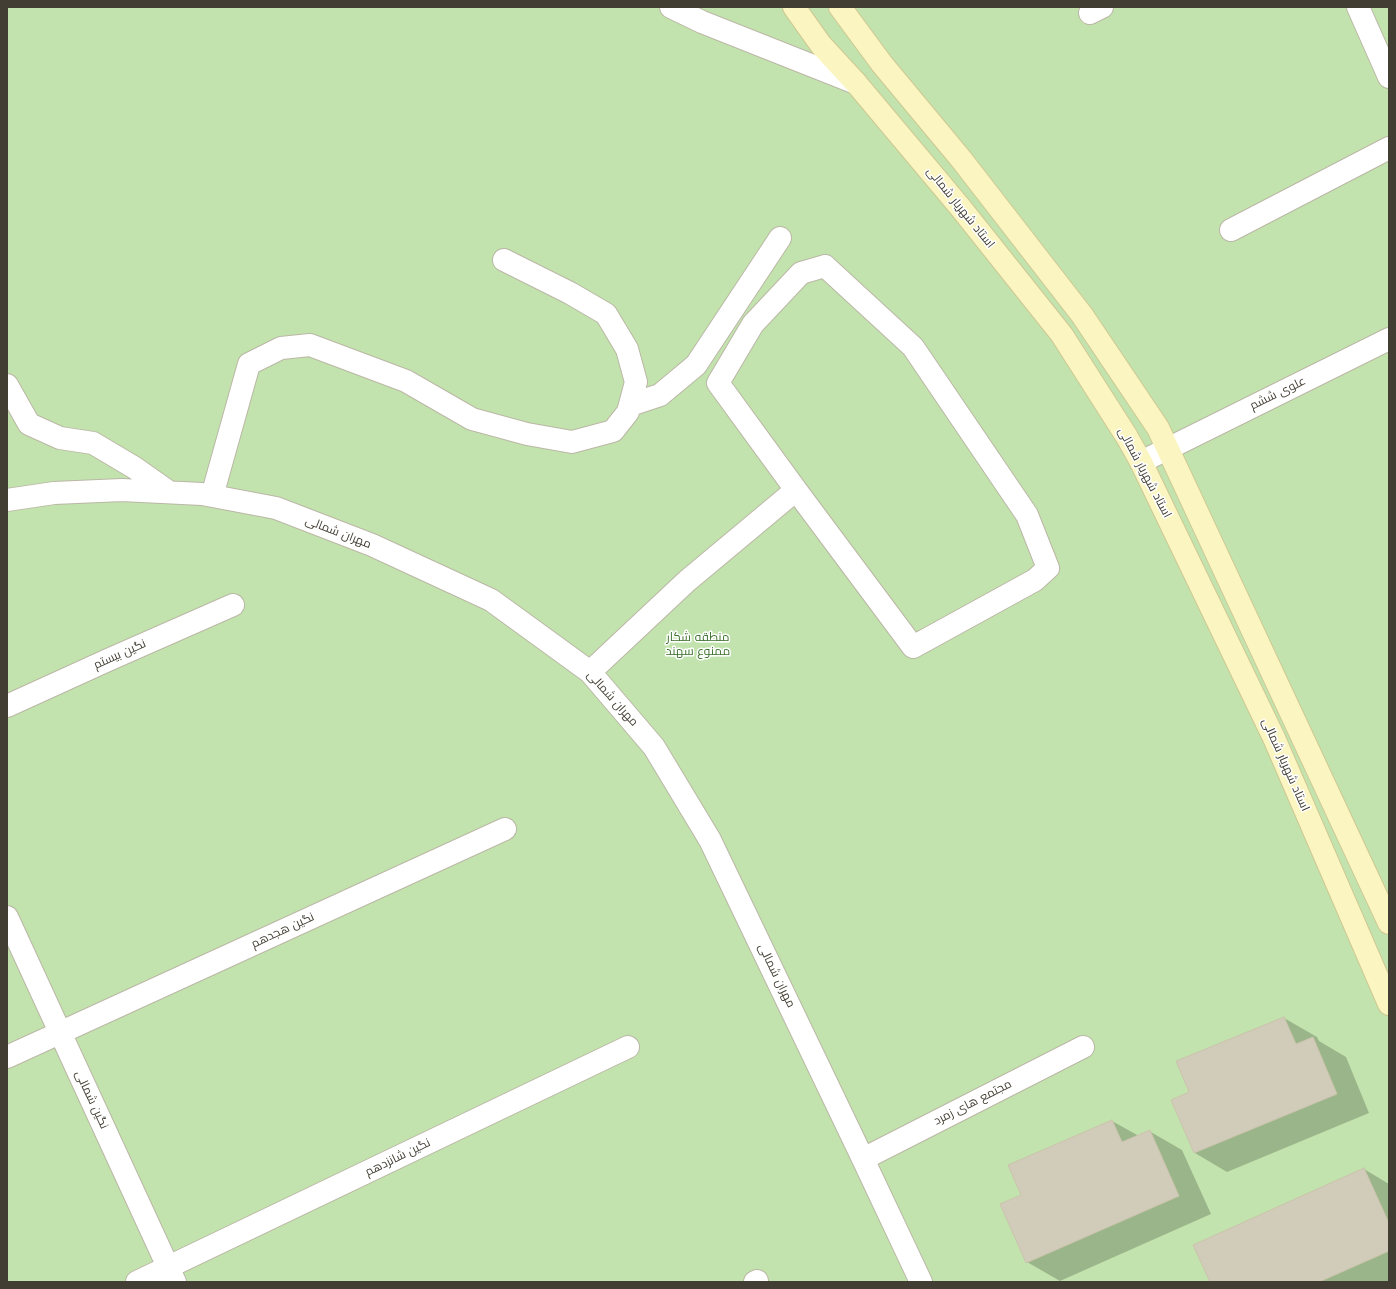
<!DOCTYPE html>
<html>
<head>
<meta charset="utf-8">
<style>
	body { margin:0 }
	#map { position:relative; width:1396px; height:1289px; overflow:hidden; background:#f0eee3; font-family:Jost,sans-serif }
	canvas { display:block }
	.frame { position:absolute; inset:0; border:8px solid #423e33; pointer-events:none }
</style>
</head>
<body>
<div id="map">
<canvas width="1396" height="1289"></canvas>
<div class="frame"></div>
</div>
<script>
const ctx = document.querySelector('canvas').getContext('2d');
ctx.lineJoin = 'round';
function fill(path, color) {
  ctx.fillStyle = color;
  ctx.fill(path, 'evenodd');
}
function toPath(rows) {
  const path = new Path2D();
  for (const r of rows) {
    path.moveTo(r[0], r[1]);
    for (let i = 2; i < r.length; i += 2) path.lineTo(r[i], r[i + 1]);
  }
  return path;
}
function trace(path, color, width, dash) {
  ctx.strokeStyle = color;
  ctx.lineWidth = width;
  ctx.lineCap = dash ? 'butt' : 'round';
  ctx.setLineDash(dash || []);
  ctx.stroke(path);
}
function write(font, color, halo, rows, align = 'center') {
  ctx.font = font + ' Jost,Cairo,sans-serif';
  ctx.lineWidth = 3;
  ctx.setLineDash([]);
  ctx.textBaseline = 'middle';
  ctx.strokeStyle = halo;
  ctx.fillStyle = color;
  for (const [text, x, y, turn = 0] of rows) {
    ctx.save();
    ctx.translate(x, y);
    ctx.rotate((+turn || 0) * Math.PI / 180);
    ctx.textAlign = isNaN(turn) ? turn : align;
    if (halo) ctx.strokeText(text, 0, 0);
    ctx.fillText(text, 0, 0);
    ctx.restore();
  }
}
const green = toPath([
	[7,7,1389,7,1389,1282,7,1282]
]);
const shadow = toPath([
	[1284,1018,1317,1037,1319,1041,1346,1057,1369,1113,1227,1172,1195,1153,1191,1092],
	[1112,1121,1139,1136,1149,1131,1182,1150,1211,1214,1060,1281,1027,1262,1022,1196],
	[1364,1169,1389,1184,1389,1282,1211,1282]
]);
const building = toPath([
	[1284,1017,1296,1044,1313,1037,1337,1094,1194,1153,1171,1100,1189,1092,1176,1061,1284,1017],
	[1112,1120,1122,1142,1150,1130,1179,1196,1026,1263,1000,1204,1021,1195,1008,1165,1112,1120],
	[1364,1168,1389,1223,1389,1251,1319,1282,1210,1282,1193,1245,1364,1168]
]);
const street = toPath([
	[671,7,702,22,856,83],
	[1358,7,1389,77],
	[1090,13,1102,7],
	[1231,230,1389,148],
	[825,266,913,347,1027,515,1048,568,1035,580,913,647,796,490,718,383,753,324,801,273,825,266],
	[7,385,29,424,60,438,93,443,135,468,169,492],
	[630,405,660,395,696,365,780,238],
	[1141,462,1389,339],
	[212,496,249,364,281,348,310,345,406,381,472,419,527,434,572,442,613,431,628,412,636,382,627,349,606,314,570,293,504,260],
	[7,500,54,493,122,490,202,494,276,508,372,545,491,600,590,672,654,747,710,840,863,1159,921,1282],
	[590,672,687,581,796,490],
	[7,706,108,660,233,605],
	[7,917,175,1282],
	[7,1057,505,829],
	[863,1159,1083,1047],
	[137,1282,628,1047],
	[755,1282,757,1281]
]);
const secondary = toPath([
	[794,7,821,45,856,83,960,207,1062,335,1127,437,1141,462,1274,738,1389,1004],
	[840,7,882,64,961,159,1082,315,1158,428,1389,923]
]);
const streetNames = [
	["استاد شهریار شمالی",960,208,51],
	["علوی ششم",1278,394,-26],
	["استاد شهریار شمالی",1144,473,62],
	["مهران شمالی",338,533,21],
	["نگین بیستم",120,655,-24],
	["مهران شمالی",612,699,48],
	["استاد شهریار شمالی",1285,765,66],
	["نگین هجدهم",283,931,-25],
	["مهران شمالی",776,976,64],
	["نگین شمالی",91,1100,65],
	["مجتمع های زمرد",973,1103,-27],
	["نگین شانزدهم",398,1158,-26]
];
const parkNames = [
	["منطقه شکار",698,638],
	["ممنوع سهند",698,652]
];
fill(green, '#c2e3ad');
fill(shadow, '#0003');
fill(building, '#d1cbb9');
trace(building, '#cbc4ac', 1);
trace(street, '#bbb7a6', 24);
trace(secondary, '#cfc894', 24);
trace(street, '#fff', 22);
trace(secondary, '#fbf6c1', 22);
write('12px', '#423e33', '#fff', streetNames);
write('12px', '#3a6f2a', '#fff', parkNames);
</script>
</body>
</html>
